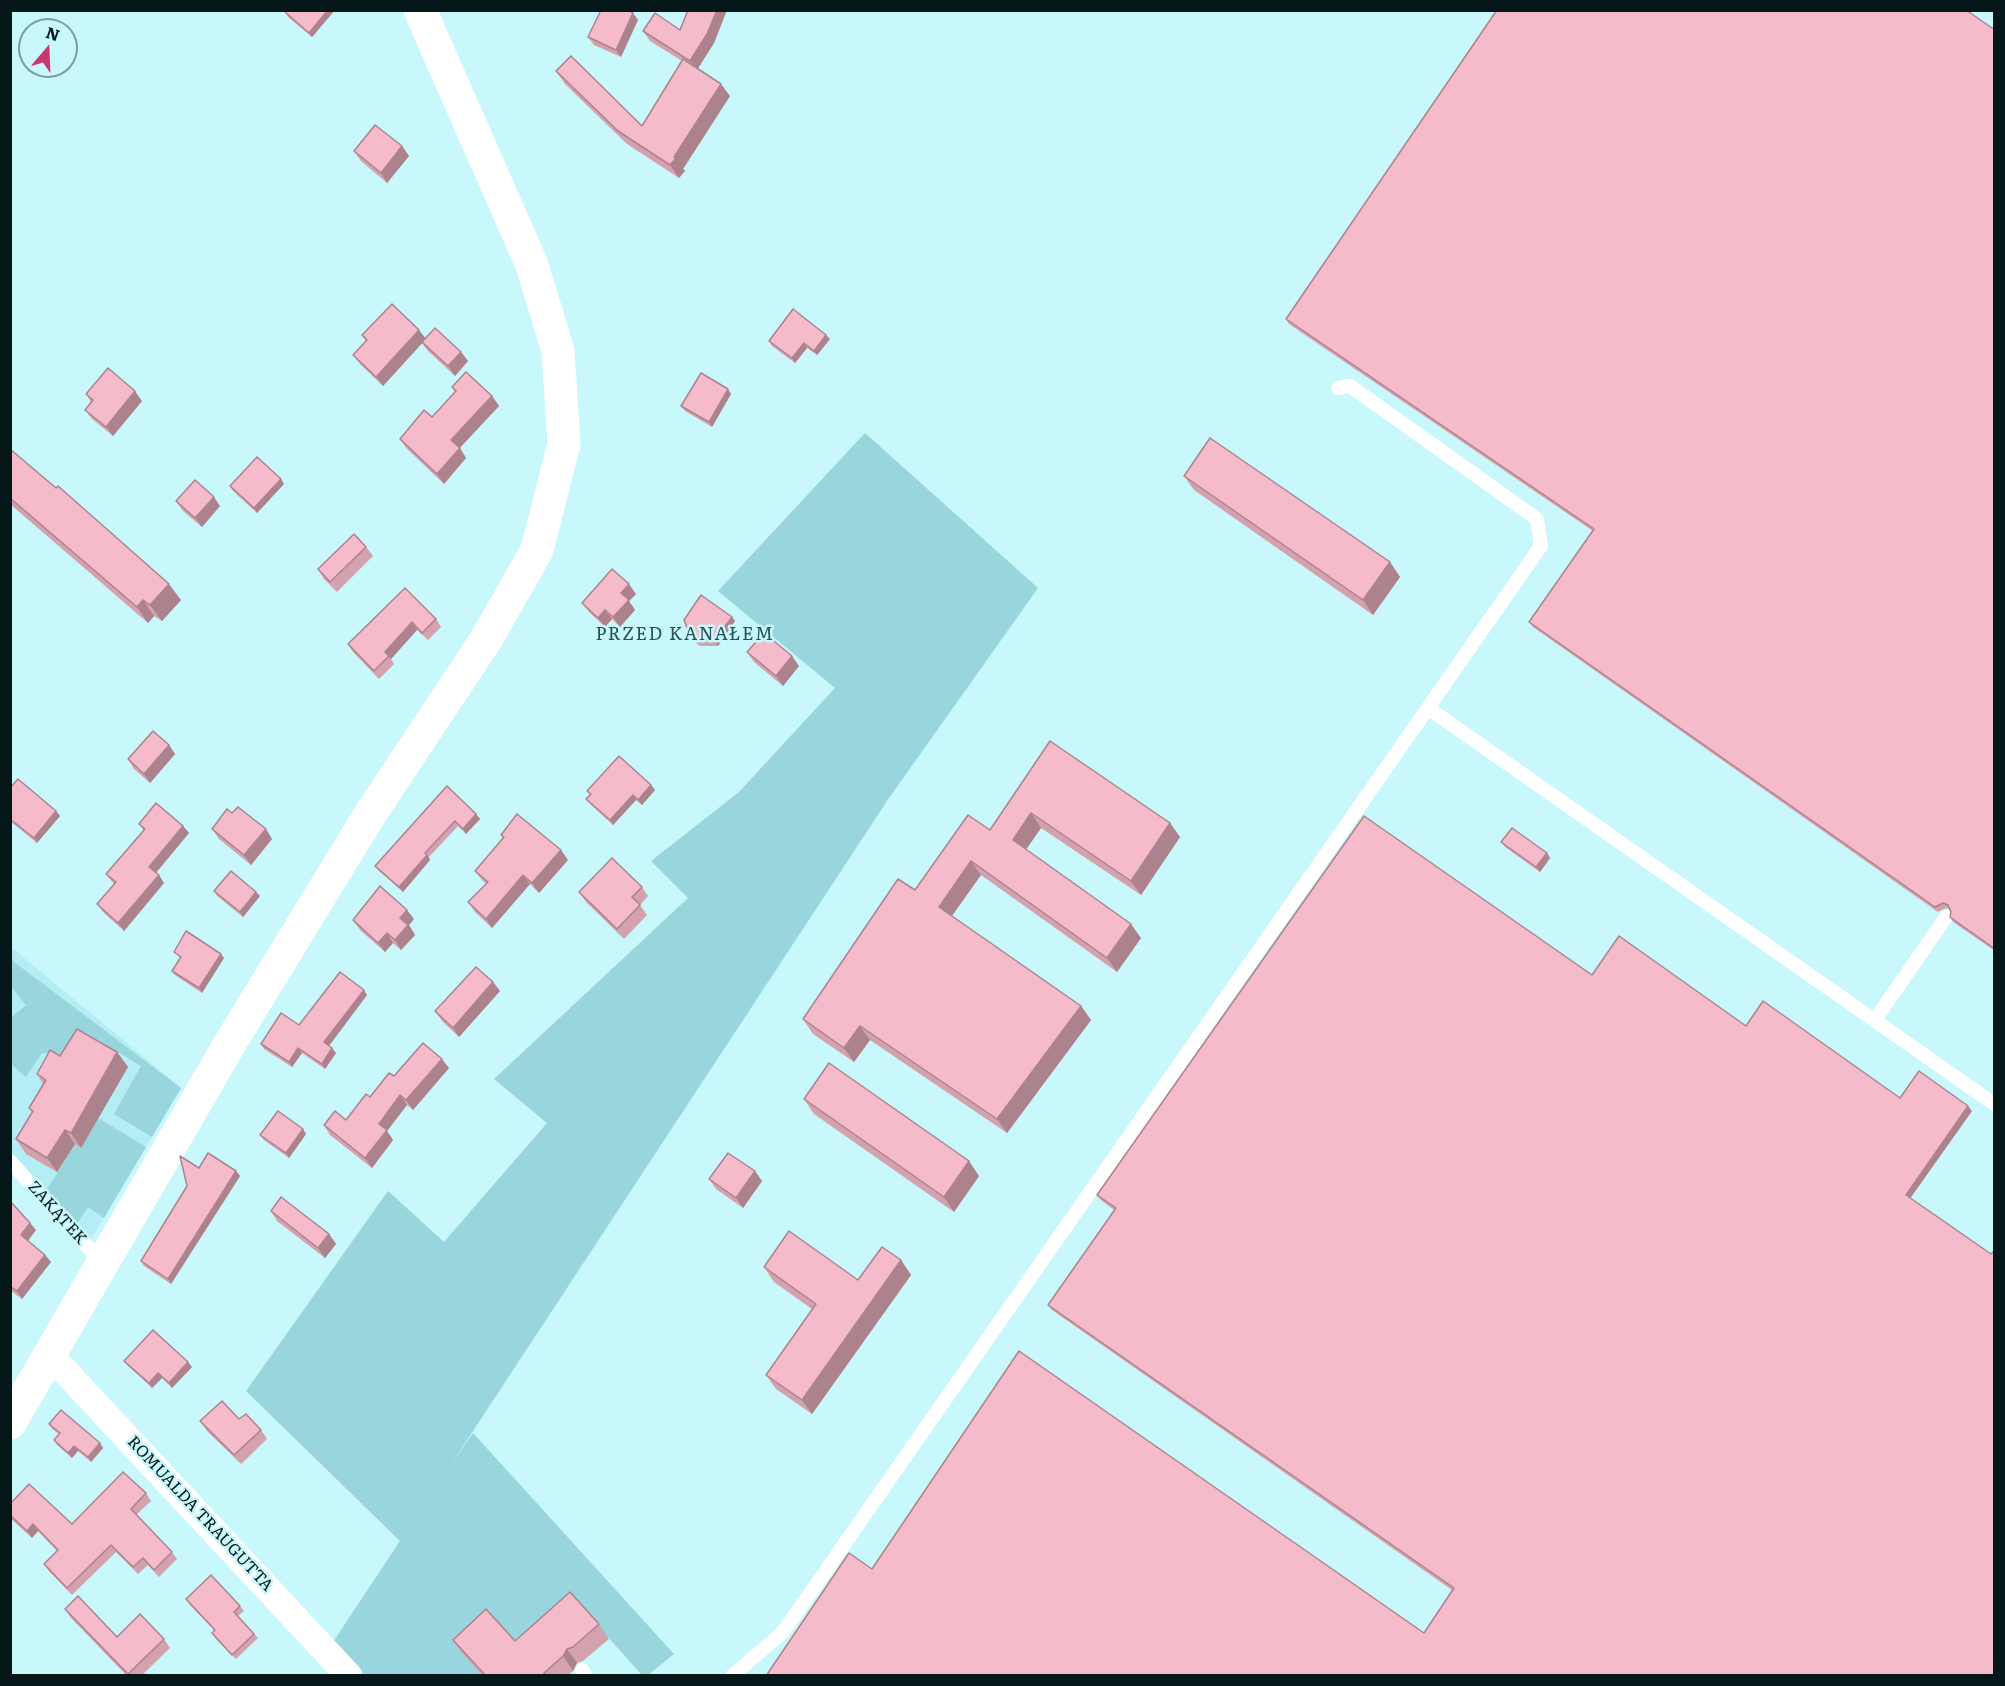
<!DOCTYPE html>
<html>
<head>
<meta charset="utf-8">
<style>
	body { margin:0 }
	#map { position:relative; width:2005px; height:1686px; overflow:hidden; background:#c8f7fc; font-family:Literata,serif }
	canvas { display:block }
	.frame { position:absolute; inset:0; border:12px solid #061719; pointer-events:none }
	.north { position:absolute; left:18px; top:18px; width:60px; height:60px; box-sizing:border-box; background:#c8f7fc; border:2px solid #7a9da1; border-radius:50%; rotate:19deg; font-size:16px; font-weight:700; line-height:24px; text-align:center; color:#061719 }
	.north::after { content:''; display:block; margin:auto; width:21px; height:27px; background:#c5396d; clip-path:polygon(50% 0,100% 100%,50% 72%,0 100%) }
</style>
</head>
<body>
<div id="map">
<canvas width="2005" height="1686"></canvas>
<div class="frame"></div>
<div class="north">N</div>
</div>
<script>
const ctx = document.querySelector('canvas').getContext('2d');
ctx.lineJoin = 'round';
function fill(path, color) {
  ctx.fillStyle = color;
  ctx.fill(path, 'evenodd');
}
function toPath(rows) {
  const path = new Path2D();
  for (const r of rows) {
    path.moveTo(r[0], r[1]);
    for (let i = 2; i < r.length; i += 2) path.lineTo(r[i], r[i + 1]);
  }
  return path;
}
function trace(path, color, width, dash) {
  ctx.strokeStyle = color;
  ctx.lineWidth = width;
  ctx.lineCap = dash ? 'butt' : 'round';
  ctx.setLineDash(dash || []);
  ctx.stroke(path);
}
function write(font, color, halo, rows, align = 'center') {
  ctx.font = font + ' Literata,serif';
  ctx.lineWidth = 5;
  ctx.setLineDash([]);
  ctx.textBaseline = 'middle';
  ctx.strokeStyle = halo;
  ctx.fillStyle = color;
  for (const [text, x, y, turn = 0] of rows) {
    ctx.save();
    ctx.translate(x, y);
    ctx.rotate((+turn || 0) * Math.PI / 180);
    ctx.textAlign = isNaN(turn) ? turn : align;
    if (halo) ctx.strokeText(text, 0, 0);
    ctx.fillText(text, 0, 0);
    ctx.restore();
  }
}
const built = toPath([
	[11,947,181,1088,91,1239,11,1153]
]);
const green = toPath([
	[865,433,1038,588,889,798,450,1466,473,1433,674,1654,648,1675,642,1675,580,1606,525,1655,463,1654,483,1675,363,1675,333,1642,400,1541,246,1391,388,1191,444,1242,547,1123,494,1079,688,898,651,861,739,792,835,688,718,591],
	[10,959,181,1088,152,1137,114,1114,141,1066,85,1032,73,1035,61,1054,42,1053,26,1077,11,1064,11,1018,26,1005,11,987],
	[98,1118,146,1147,104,1218,88,1207,77,1224,46,1191,75,1144]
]);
const lane = toPath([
	[1428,708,1994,1104],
	[1875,1020,1946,917],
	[10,1161,102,1263],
	[582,1670,586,1676],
	[732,1676,783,1632,1541,546,1537,519,1350,386,1338,388]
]);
const street = toPath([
	[49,1354,349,1676]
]);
const secondary = toPath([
	[10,1423,232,1040,369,816,487,638,537,550,564,444,558,351,532,265,420,10]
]);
const wall = toPath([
	[286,10,335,10,312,37,288,17,285,12],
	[601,10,629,10,638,20,621,57,594,45,588,37],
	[688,10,727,10,714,43,698,68,730,96,683,169,685,171,679,178,627,144,565,84,556,71,642,126,682,61,650,41,643,31,680,30],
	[1995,30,1995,951,1953,922,1950,917,1951,912,1950,909,1946,908,1938,912,1533,627,1529,622,1593,531,1289,324,1286,319],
	[402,146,409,156,387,183,361,161,354,151],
	[362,335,425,338,461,352,468,361,455,376,428,351,422,343,383,386,360,364,353,355,366,341],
	[830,339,817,355,807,348,795,363,772,346,769,341],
	[452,387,492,396,499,406,459,448,466,458,444,484,407,449,400,439,432,417,455,392],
	[86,394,142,401,113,436,92,419,85,410,91,402],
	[731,394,712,427,685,411,681,406],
	[10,449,181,600,162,621,154,616,148,623,10,504],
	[1184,476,1390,562,1400,577,1373,615,1194,490],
	[281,479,284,484,257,513,233,491,230,486],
	[176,501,220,506,202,527,183,511],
	[366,547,373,556,337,592,324,579,318,569],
	[405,588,436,619,441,627,428,640,417,630,391,659,394,664,379,679,353,652,348,644],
	[636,594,629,601,635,610,620,627,612,619,605,627,589,612,582,603],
	[732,617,735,621,718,646,700,646,695,642,691,638],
	[747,652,799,666,783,686,754,662],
	[1050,741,1170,823,1180,837,1141,895,1041,828,1026,849,1141,938,1117,972,981,875,952,916,1081,1006,1091,1020,1007,1133,870,1040,854,1062,813,1034,803,1019,915,890,990,830],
	[169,745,175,754,150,783,134,769,128,759],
	[651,785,655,790,642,805,636,800,613,825,590,804,586,799,590,795,587,791],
	[447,786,476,814,480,819,466,834,458,826,429,857,430,860,403,892,379,871,375,866],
	[10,788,56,811,60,816,37,843,10,821],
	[232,813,272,839,251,865,219,839,212,829],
	[139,824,183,826,189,833,156,873,164,883,124,931,103,912,97,904,114,884,106,874,144,831],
	[501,835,568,860,539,893,530,884,492,928,475,912,468,902,486,884,482,880,475,871,503,838],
	[1501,842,1547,853,1550,858,1540,872,1505,847],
	[642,887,648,896,640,905,647,915,624,939,586,902,579,892],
	[214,891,256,892,260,896,243,917,217,896],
	[414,919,409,925,415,935,401,950,393,943,385,952,360,930,353,920],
	[174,952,224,958,202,993,175,975,172,971,180,958],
	[1592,975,1746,1026,1900,1098,1972,1111,1910,1198,1991,1254,1995,1676,766,1676,872,1569,1424,1633,1452,1590,1052,1310,1048,1305,1114,1210,1101,1200,1097,1195],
	[493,982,500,991,459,1037,442,1021,435,1011],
	[367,995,329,1046,336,1053,325,1069,302,1053,292,1067,264,1049,261,1044,299,1025],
	[117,1052,128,1067,81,1148,75,1144,57,1172,26,1154,16,1139,32,1113,29,1108,43,1084,37,1074,60,1056],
	[449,1068,413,1110,407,1105,387,1131,393,1140,372,1168,330,1135,324,1125,346,1120,370,1097,394,1076],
	[804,1099,979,1176,954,1212,814,1114],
	[303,1129,306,1134,289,1158,264,1140,260,1135],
	[236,1171,240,1176,171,1284,144,1266,141,1261],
	[709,1179,762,1181,743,1208,716,1189],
	[10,1201,36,1230,28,1241,45,1255,51,1262,22,1299,10,1290],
	[271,1211,329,1234,336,1244,325,1258,277,1221],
	[901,1260,911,1275,812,1414,776,1389,766,1375,812,1309,774,1282,764,1267,858,1280],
	[124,1361,192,1367,172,1388,162,1378,152,1388,128,1366],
	[239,1419,261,1430,267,1439,241,1464,207,1431,200,1421],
	[49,1424,100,1443,103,1448,91,1462,78,1451,72,1458,57,1445,54,1440,59,1434,52,1429],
	[146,1493,151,1501,136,1515,172,1552,177,1559,159,1577,148,1565,138,1574,116,1552,72,1595,49,1571,44,1564,57,1551,38,1531,32,1538,10,1518,10,1504,72,1524],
	[186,1599,240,1606,244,1611,238,1616,258,1638,236,1659,215,1638,212,1633,214,1630,189,1604],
	[65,1609,117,1637,164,1639,170,1648,141,1676,127,1676,71,1618],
	[599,1624,609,1639,583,1661,577,1663,573,1671,567,1676,483,1676,463,1654,453,1640,515,1641]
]);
const shadedWall = toPath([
	[328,10,335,10,312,37,309,33],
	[717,10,727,10,714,43,697,70,690,61],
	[633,13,638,20,621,57,616,50],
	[721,84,730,96,683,169,685,171,679,178,670,165,674,157],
	[402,146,409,156,387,183,381,173],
	[419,330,426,339,383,386,376,377],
	[826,335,830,339,817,355,814,351],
	[804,343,807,348,795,363,792,358],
	[461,352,468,361,455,376,448,366],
	[728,389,731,394,712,427,709,422],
	[135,391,142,401,113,436,106,427],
	[492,396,499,406,458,450,451,440],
	[460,448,466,458,444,484,437,474],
	[281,479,284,484,257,513,254,508],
	[214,497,220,506,202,527,195,518],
	[1390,562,1400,577,1373,615,1363,600],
	[169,584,181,600,162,621,150,605],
	[629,584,636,594,629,601,635,610,620,627,613,617,621,593],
	[143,600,154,616,148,623,137,607],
	[605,610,612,619,605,627,598,618],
	[732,617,735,621,718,646,714,641],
	[412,622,417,630,391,659,385,652],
	[792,656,799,666,783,686,776,676],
	[169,745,175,754,150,783,144,774],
	[651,785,655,790,642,805,638,800],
	[633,795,636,800,613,825,610,820],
	[56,811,60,816,37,843,34,838],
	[1031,813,1041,828,1023,854,1013,840],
	[476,814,480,819,466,834,463,829],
	[1170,823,1180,837,1141,895,1131,881],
	[183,826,189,833,154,875,149,867],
	[266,829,272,839,251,865,244,855],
	[561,850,568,860,539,893,532,883],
	[1547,853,1550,858,1540,872,1536,867],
	[427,855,430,860,403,892,399,887],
	[971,861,981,875,948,921,939,907],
	[159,875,164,883,124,931,118,923],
	[523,875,530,884,492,928,486,919],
	[256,892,260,896,243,917,240,912],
	[407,910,414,919,409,925,415,935,401,950,395,940,400,918],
	[1131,924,1141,938,1117,972,1107,958],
	[387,933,393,943,385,952,378,943],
	[221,954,224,958,202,993,199,988],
	[493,982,500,991,459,1037,453,1028],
	[364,990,367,995,328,1047,324,1042],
	[1081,1006,1091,1020,1007,1133,997,1119],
	[860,1026,870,1040,854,1062,844,1048],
	[298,1048,302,1053,292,1067,289,1062],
	[332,1048,336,1053,325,1069,322,1064],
	[117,1052,128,1067,81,1148,71,1133],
	[442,1059,449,1068,413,1110,406,1100],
	[400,1095,407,1105,387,1131,393,1140,372,1168,365,1158,379,1124],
	[1968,1106,1972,1111,1909,1200,1906,1195],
	[303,1129,306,1134,289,1158,286,1153],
	[65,1130,75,1144,57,1172,47,1158],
	[969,1161,979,1176,954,1212,944,1197],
	[236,1171,240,1176,171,1284,168,1279],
	[755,1171,762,1181,743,1208,736,1198],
	[30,1223,36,1230,26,1243,21,1235],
	[329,1234,336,1244,325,1258,318,1248],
	[45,1255,51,1262,22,1299,17,1291],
	[901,1260,911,1275,812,1414,802,1400],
	[188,1362,192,1367,172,1388,169,1383],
	[158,1373,162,1378,152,1388,149,1383],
	[100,1443,103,1448,91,1462,88,1457],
	[74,1446,78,1451,72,1458,68,1453],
	[33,1524,38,1531,32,1538,27,1531],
	[567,1649,577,1663,573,1671,563,1656]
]);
const building = toPath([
	[286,10,328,10,309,33,285,12,286,10],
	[601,10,628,10,633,13,616,50,588,37,601,10],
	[688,10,717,10,707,34,690,61,643,31,655,13,680,30,688,10],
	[1497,10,1966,10,1995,30,1995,949,1950,917,1951,912,1948,905,1943,903,1935,907,1529,622,1594,529,1286,319,1497,10],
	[571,56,642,126,683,59,721,84,674,157,676,158,670,165,618,131,556,71,571,56],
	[375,125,402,146,381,173,354,151,375,125],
	[392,304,419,330,376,377,353,355,367,340,362,335,392,304],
	[793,309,826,335,814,351,804,343,792,358,769,341,793,309],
	[435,328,461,352,448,366,422,342,435,328],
	[108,368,135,391,106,427,85,410,93,400,86,394,108,368],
	[466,372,492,396,451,440,460,448,437,474,400,439,424,410,432,417,456,391,452,387,466,372],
	[701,373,728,389,709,422,681,406,701,373],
	[1210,438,1390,562,1363,600,1184,476,1210,438],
	[10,449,56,488,58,486,169,584,150,605,143,600,137,607,10,498,10,449],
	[257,457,281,479,254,508,230,486,257,457],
	[195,480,214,497,195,518,176,501,195,480],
	[354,534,366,547,330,582,318,569,354,534],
	[612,569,629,584,621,593,629,600,613,617,605,610,598,618,582,603,612,569],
	[405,588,436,619,422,633,412,622,385,652,389,656,374,671,348,644,405,588],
	[701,595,732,617,714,641,696,641,691,638,684,620,701,595],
	[764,633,792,656,776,676,747,652,764,633],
	[153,731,169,745,144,774,128,759,153,731],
	[1050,741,1170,823,1131,881,1031,813,1013,840,1131,924,1107,958,971,861,939,907,1081,1006,997,1119,860,1026,844,1048,803,1019,898,879,915,890,968,815,990,830,1050,741],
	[619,756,651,785,638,800,633,795,610,820,586,799,591,794,587,791,619,756],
	[18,779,56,811,34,838,10,819,10,788,18,779],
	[447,786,476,814,463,829,455,821,425,853,427,855,399,887,375,866,447,786],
	[156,803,183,826,149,867,159,875,118,923,97,904,116,882,106,874,145,829,139,824,156,803],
	[238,807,266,829,244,855,212,829,227,809,232,813,238,807],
	[517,814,561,850,532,883,523,875,486,919,468,902,488,882,475,871,504,837,501,835,517,814],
	[1364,816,1592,975,1619,936,1746,1026,1763,1001,1900,1098,1919,1071,1968,1106,1906,1195,1991,1254,1995,1250,1995,1676,766,1676,849,1553,872,1569,1019,1351,1424,1633,1454,1588,1048,1305,1116,1208,1097,1195,1364,816],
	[1512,828,1547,853,1536,867,1501,842,1512,828],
	[612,858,642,887,632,897,640,905,617,929,579,892,612,858],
	[231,871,256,892,240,912,214,891,231,871],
	[380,886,407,910,400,918,408,925,395,940,387,933,378,943,353,920,380,886],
	[186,931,221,954,199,988,172,971,181,957,174,952,186,931],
	[476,967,493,982,453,1028,435,1011,476,967],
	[340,972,364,990,324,1042,332,1048,322,1064,298,1048,289,1062,261,1044,281,1013,299,1025,340,972],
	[77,1029,117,1052,71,1133,65,1130,47,1158,16,1139,33,1111,29,1108,46,1080,37,1074,50,1050,60,1056,77,1029],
	[423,1043,442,1059,406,1100,400,1095,379,1124,387,1130,365,1158,324,1125,335,1111,346,1120,366,1094,370,1097,389,1073,394,1076,423,1043],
	[829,1063,969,1161,944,1197,804,1099,829,1063],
	[278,1111,303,1129,286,1153,260,1135,278,1111],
	[208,1153,236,1171,168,1279,141,1261,187,1186,180,1156,199,1168,208,1153],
	[728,1153,755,1171,736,1198,709,1179,728,1153],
	[281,1197,329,1234,318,1248,271,1211,281,1197],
	[10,1201,30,1223,21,1235,45,1255,17,1291,10,1286,10,1201],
	[789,1231,858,1280,882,1247,901,1260,802,1400,766,1375,816,1304,764,1267,789,1231],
	[153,1330,188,1362,169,1383,158,1373,149,1383,124,1361,153,1330],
	[222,1401,239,1419,246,1414,261,1430,234,1455,200,1421,222,1401],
	[61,1410,100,1443,88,1457,74,1446,68,1453,54,1440,60,1433,49,1424,61,1410],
	[123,1472,146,1493,131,1509,172,1552,154,1570,143,1558,133,1567,111,1545,67,1588,44,1564,58,1550,33,1524,27,1531,10,1515,10,1504,29,1484,72,1524,123,1472],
	[211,1575,240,1606,234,1612,254,1634,232,1655,212,1633,215,1630,186,1599,211,1575],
	[570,1592,599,1624,573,1647,567,1649,563,1656,544,1673,546,1676,486,1676,453,1640,486,1609,515,1641,570,1592],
	[78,1596,117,1637,140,1614,164,1639,128,1674,65,1609,78,1596]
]);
const streetNames = [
	["ZAKĄTEK",57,1213,48],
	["ROMUALDA TRAUGUTTA",200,1514,47]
];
const neighbourhoodNames = [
	["PRZED KANAŁEM",685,635]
];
fill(built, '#b4edf4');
fill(green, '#98d5dc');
trace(lane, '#fff', 14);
trace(street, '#fff', 27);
trace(secondary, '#fff', 33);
fill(wall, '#d4a1ae');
fill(shadedWall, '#ac838d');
fill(building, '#f6bbca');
trace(building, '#ac838d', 1.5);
write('16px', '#061719', '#c8f7fc', streetNames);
ctx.letterSpacing = '1.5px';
write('18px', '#285358', '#c8f7fc', neighbourhoodNames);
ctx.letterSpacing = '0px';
</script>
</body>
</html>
